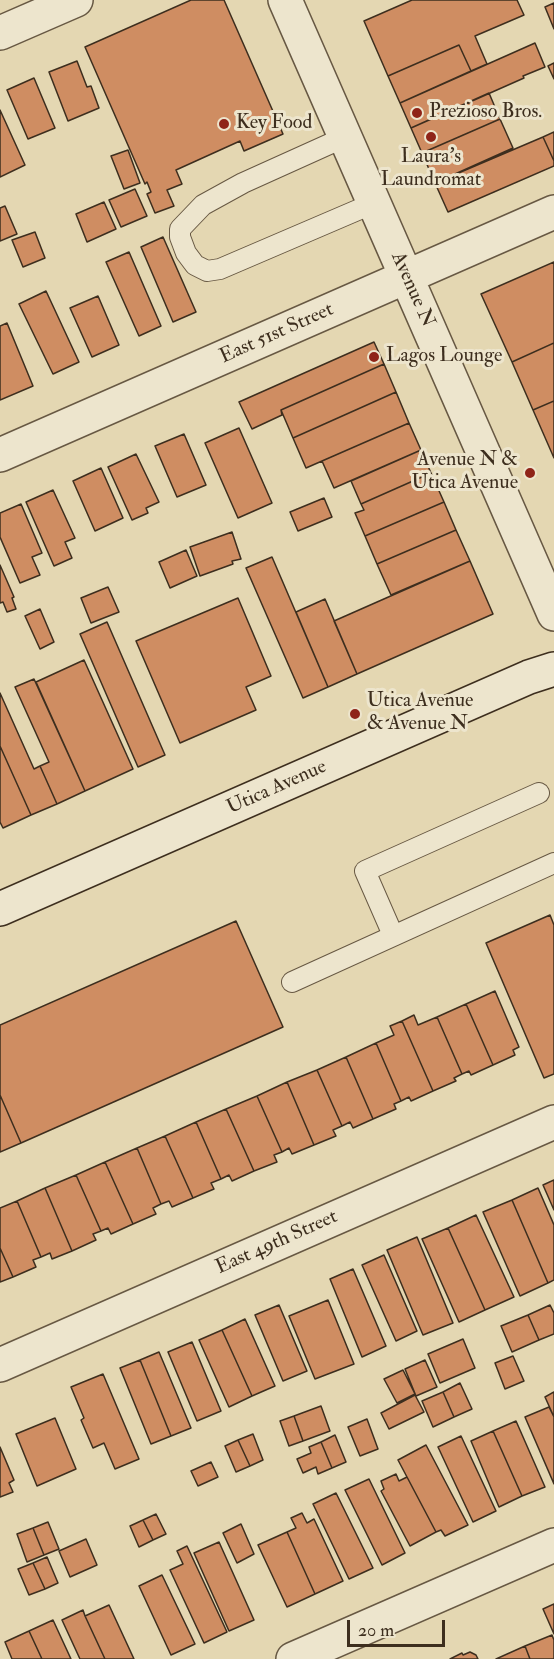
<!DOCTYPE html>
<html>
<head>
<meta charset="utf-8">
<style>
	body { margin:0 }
	#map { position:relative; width:554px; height:1659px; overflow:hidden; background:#e4d7b2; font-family:"IM FELL Double Pica",serif }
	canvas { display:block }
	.scale { position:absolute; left:347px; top:1620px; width:98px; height:27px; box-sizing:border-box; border:3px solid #3d2e1e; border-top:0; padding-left:8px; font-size:18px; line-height:21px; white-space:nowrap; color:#3d2e1e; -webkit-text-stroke:4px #ede5cd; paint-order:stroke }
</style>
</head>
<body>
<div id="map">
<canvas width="554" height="1659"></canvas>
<div class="scale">20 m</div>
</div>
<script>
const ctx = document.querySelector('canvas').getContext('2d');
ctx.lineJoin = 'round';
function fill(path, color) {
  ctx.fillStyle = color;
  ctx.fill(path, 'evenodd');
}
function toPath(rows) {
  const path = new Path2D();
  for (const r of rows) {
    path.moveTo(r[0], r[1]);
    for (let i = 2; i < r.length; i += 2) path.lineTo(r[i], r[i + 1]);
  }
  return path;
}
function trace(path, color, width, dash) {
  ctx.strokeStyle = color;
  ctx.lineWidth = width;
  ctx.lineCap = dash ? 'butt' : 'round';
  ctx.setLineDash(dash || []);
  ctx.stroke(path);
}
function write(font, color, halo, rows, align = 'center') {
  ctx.font = font + ' "IM FELL Double Pica",serif';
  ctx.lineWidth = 6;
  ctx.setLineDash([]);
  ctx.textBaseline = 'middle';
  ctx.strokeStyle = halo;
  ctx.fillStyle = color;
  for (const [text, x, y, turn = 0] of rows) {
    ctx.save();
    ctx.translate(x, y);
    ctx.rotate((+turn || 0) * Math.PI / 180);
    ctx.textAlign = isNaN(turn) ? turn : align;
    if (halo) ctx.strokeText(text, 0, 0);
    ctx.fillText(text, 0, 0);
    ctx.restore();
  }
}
const building = toPath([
	[191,0,224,0,283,134,244,151,240,141,176,170,182,184,167,190,174,206,155,213,147,194,151,192,147,182,145,184,85,47,191,0],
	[412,0,517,0,524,15,475,36,487,64,471,71,459,45,388,76,364,21,412,0],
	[554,3,554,29,545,7,554,3],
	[535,43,545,67,523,76,524,78,411,128,400,103,535,43],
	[459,45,471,71,400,103,388,76,459,45],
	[77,61,87,87,91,86,99,108,68,121,49,72,77,61],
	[554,63,554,79,548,66,554,63],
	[34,78,55,128,28,139,7,90,34,78],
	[489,93,500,119,422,153,411,128,489,93],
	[0,110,25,165,0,177,0,110],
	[500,119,513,148,435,183,422,153,500,119],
	[554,132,554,161,543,137,554,132],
	[543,137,554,161,554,166,448,212,435,183,543,137],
	[128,150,140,183,124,189,111,156,128,150],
	[135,189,147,216,121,227,109,200,135,189],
	[104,202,116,229,87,242,76,214,104,202],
	[5,206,17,234,0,241,0,208,5,206],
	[35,232,45,258,23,267,12,240,35,232],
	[163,237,196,312,173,322,141,247,163,237],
	[129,252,161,326,139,336,106,262,129,252],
	[554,262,554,343,512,362,481,294,554,262],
	[46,291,79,362,53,374,19,304,46,291],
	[98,296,119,345,92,357,70,308,98,296],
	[7,323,33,386,0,400,0,326,7,323],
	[374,342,384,364,281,410,282,415,252,429,239,402,374,342],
	[554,343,554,401,533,410,512,362,554,343],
	[384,364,396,392,293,438,281,410,384,364],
	[396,392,409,423,306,468,293,438,396,392],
	[554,401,554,458,533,410,554,401],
	[409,423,421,450,334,488,322,461,409,423],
	[239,428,272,503,238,518,205,443,239,428],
	[184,434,206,485,177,497,155,446,184,434],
	[421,450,431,473,361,504,351,481,421,450],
	[136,454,159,502,146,508,148,513,132,520,108,467,136,454],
	[101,468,123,518,95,531,73,481,101,468],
	[431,473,444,502,365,536,355,513,364,510,361,504,431,473],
	[53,490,75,538,65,542,72,558,54,566,26,502,53,490],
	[324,498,332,517,298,531,290,512,324,498],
	[444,502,456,530,377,564,365,536,444,502],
	[21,504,42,553,32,557,40,575,20,583,0,537,0,513,21,504],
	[456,530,470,561,391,595,377,564,456,530],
	[232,532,241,559,232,561,233,564,200,576,190,547,232,532],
	[186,550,197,576,170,588,159,562,186,550],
	[272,557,328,687,303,698,246,568,272,557],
	[470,561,493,614,357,674,334,621,470,561],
	[0,565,14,597,12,598,16,609,7,612,3,602,0,603,0,565],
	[108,587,119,612,91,623,81,598,108,587],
	[238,598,271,676,246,687,256,710,180,743,136,641,238,598],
	[325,599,357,674,328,687,296,612,325,599],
	[40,609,54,642,40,649,25,616,40,609],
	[107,622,165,755,138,767,80,634,107,622],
	[84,660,133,769,85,791,36,682,84,660],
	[34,679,85,791,57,804,40,766,49,762,15,687,34,679],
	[0,693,34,769,40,766,57,804,31,815,0,746,0,693],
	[0,746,31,815,3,828,0,822,0,746],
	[550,915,554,925,554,1074,544,1078,486,943,550,915],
	[236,921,283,1027,21,1143,0,1095,0,1025,236,921],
	[495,991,519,1047,513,1050,515,1055,493,1065,466,1004,495,991],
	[466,1004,493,1065,471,1075,469,1071,462,1074,437,1017,466,1004],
	[414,1015,418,1025,437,1017,462,1074,454,1078,456,1081,433,1091,402,1021,414,1015],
	[402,1021,433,1091,411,1101,409,1097,401,1101,376,1043,394,1035,390,1026,402,1021],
	[376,1043,401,1101,394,1104,396,1109,373,1119,346,1057,376,1043],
	[346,1057,373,1119,353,1128,350,1122,342,1126,317,1070,346,1057],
	[317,1070,342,1126,333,1130,336,1136,314,1145,287,1082,317,1070],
	[287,1082,314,1145,292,1154,289,1148,282,1152,257,1096,287,1082],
	[0,1095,21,1143,0,1152,0,1095],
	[257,1096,282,1152,274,1155,277,1162,254,1171,226,1109,257,1096],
	[226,1109,254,1171,232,1181,229,1175,221,1179,196,1122,226,1109],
	[196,1122,221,1179,211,1183,214,1189,193,1198,165,1136,196,1122],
	[165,1136,193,1198,172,1207,169,1201,161,1204,137,1148,165,1136],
	[137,1148,161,1204,153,1208,156,1214,133,1224,105,1162,137,1148],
	[105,1162,133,1224,111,1234,108,1228,101,1231,76,1175,105,1162],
	[76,1175,101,1231,93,1234,96,1240,72,1251,45,1188,76,1175],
	[554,1180,554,1210,543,1185,554,1180],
	[45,1188,72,1251,52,1259,50,1253,41,1257,17,1201,45,1188],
	[538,1188,554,1225,554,1280,548,1283,512,1200,538,1188],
	[512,1200,548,1283,520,1296,483,1212,512,1200],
	[17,1201,41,1257,33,1260,36,1267,13,1277,0,1248,0,1208,17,1201],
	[476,1215,514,1297,485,1310,448,1228,476,1215],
	[448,1228,485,1310,459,1322,422,1239,448,1228],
	[417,1237,453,1323,423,1335,387,1250,417,1237],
	[0,1248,13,1277,0,1282,0,1248],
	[384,1255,417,1331,396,1341,362,1265,384,1255],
	[353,1269,386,1346,362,1357,330,1279,353,1269],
	[328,1300,354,1364,315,1379,289,1316,328,1300],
	[279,1305,307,1371,283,1381,255,1315,279,1305],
	[550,1305,554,1313,554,1334,539,1340,528,1315,550,1305],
	[528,1315,539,1340,512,1352,501,1326,528,1315],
	[245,1319,275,1386,252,1396,222,1330,245,1319],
	[222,1330,252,1396,229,1407,199,1340,222,1330],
	[463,1339,475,1368,440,1383,428,1354,463,1339],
	[192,1342,221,1411,197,1421,168,1352,192,1342],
	[159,1352,191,1428,171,1436,140,1360,159,1352],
	[513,1356,524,1381,505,1389,495,1363,513,1356],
	[140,1360,171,1436,151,1444,120,1368,140,1360],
	[425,1360,437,1387,416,1396,405,1369,425,1360],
	[403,1370,415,1394,397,1403,384,1379,403,1370],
	[103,1374,139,1459,115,1469,104,1443,93,1448,81,1420,84,1418,71,1387,103,1374],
	[460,1383,472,1409,454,1417,443,1392,460,1383],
	[443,1392,454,1417,433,1427,422,1401,443,1392],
	[554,1392,554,1417,545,1397,554,1392],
	[415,1395,424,1412,389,1429,381,1413,415,1395],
	[321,1406,330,1431,303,1441,294,1416,321,1406],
	[549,1407,554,1417,554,1484,525,1417,549,1407],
	[294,1416,303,1441,289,1446,280,1421,294,1416],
	[55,1418,76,1469,37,1486,16,1434,55,1418],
	[367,1419,378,1449,360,1456,348,1427,367,1419],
	[516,1421,545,1487,522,1496,493,1431,516,1421],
	[493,1431,522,1496,499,1507,471,1441,493,1431],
	[253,1434,263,1460,250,1466,238,1440,253,1434],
	[335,1435,346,1462,332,1468,321,1442,335,1435],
	[461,1436,496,1511,473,1522,438,1447,461,1436],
	[238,1440,250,1466,236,1472,225,1446,238,1440],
	[321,1442,332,1468,318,1474,316,1467,303,1473,297,1459,311,1453,309,1447,321,1442],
	[426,1445,468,1525,445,1536,441,1530,436,1532,398,1460,426,1445],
	[0,1447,14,1480,9,1483,13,1492,0,1497,0,1447],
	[211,1462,218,1477,198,1486,191,1471,211,1462],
	[396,1474,399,1481,407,1477,436,1532,410,1546,381,1491,384,1489,381,1481,396,1474],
	[369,1479,405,1553,382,1565,345,1490,369,1479],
	[336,1493,373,1568,349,1579,313,1504,336,1493],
	[302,1513,307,1523,314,1519,343,1581,315,1594,287,1532,296,1528,291,1518,302,1513],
	[156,1514,166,1534,153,1540,143,1520,156,1514],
	[143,1520,153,1540,139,1547,130,1526,143,1520],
	[48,1522,59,1549,44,1555,33,1528,48,1522],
	[241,1524,254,1554,237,1563,223,1533,241,1524],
	[33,1528,44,1555,27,1562,17,1534,33,1528],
	[287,1532,315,1594,287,1607,258,1545,287,1532],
	[86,1539,97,1565,70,1577,59,1551,86,1539],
	[219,1542,254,1620,229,1631,194,1553,219,1542],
	[187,1546,227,1632,204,1643,170,1570,183,1564,177,1551,187,1546],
	[47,1557,58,1583,45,1589,33,1563,47,1557],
	[33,1563,45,1589,29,1595,18,1569,33,1563],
	[162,1575,195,1644,171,1655,139,1586,162,1575],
	[554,1604,554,1634,543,1609,554,1604],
	[109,1605,134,1659,105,1659,85,1616,109,1605],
	[83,1610,85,1616,105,1659,80,1659,62,1620,83,1610],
	[53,1620,71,1659,42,1659,29,1631,53,1620],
	[29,1631,42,1659,12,1659,5,1642,29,1631],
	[552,1635,554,1640,554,1659,530,1659,525,1646,552,1635],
	[525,1646,530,1659,496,1659,525,1646],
	[470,1652,476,1655,478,1659,450,1659,462,1653,463,1655,470,1652]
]);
const service = toPath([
	[345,137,243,183,203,205,180,229,180,237,186,253,195,265,207,271,220,269,374,203],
	[393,935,365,871,539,793],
	[292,982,554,863]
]);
const minor = toPath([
	[285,0,554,614],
	[0,33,76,0],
	[0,455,554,212],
	[0,1365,554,1122],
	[293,1659,554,1545]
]);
const secondary = toPath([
	[0,909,529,677,554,669]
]);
const markers = [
	[417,113,6,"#8f2418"],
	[224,124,6,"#8f2418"],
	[431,137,6,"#8f2418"],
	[374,357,6,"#8f2418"],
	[530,473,6,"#8f2418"],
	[355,714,6,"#8f2418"]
];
const poiNames = [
	["Prezioso Bros.",429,113],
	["Key Food",236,124],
	["Laura's",431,158,"center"],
	["Laundromat",431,181,"center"],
	["Lagos Lounge",386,357],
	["Avenue N &",518,461,"right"],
	["Utica Avenue",518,484,"right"],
	["Utica Avenue",367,702],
	["& Avenue N",367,725]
];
const streetNames = [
	["Avenue N",412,290,66],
	["East 51st Street",277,334,-24],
	["Utica Avenue",277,788,-24],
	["East 49th Street",277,1243,-24]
];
fill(building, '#cf8d62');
trace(building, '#3d2e1e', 1.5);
trace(service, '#675843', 22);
trace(minor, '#675843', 36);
trace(secondary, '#3d2e1e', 36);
trace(service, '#ede5cd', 20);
trace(minor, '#ede5cd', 33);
trace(secondary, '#ede5cd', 33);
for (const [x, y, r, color] of markers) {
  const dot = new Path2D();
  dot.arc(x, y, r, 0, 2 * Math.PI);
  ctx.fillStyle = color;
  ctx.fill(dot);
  trace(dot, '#ede5cd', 2);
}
write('20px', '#3d2e1e', '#ede5cd', poiNames, 'left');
write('20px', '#3d2e1e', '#ede5cd', streetNames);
</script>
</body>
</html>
